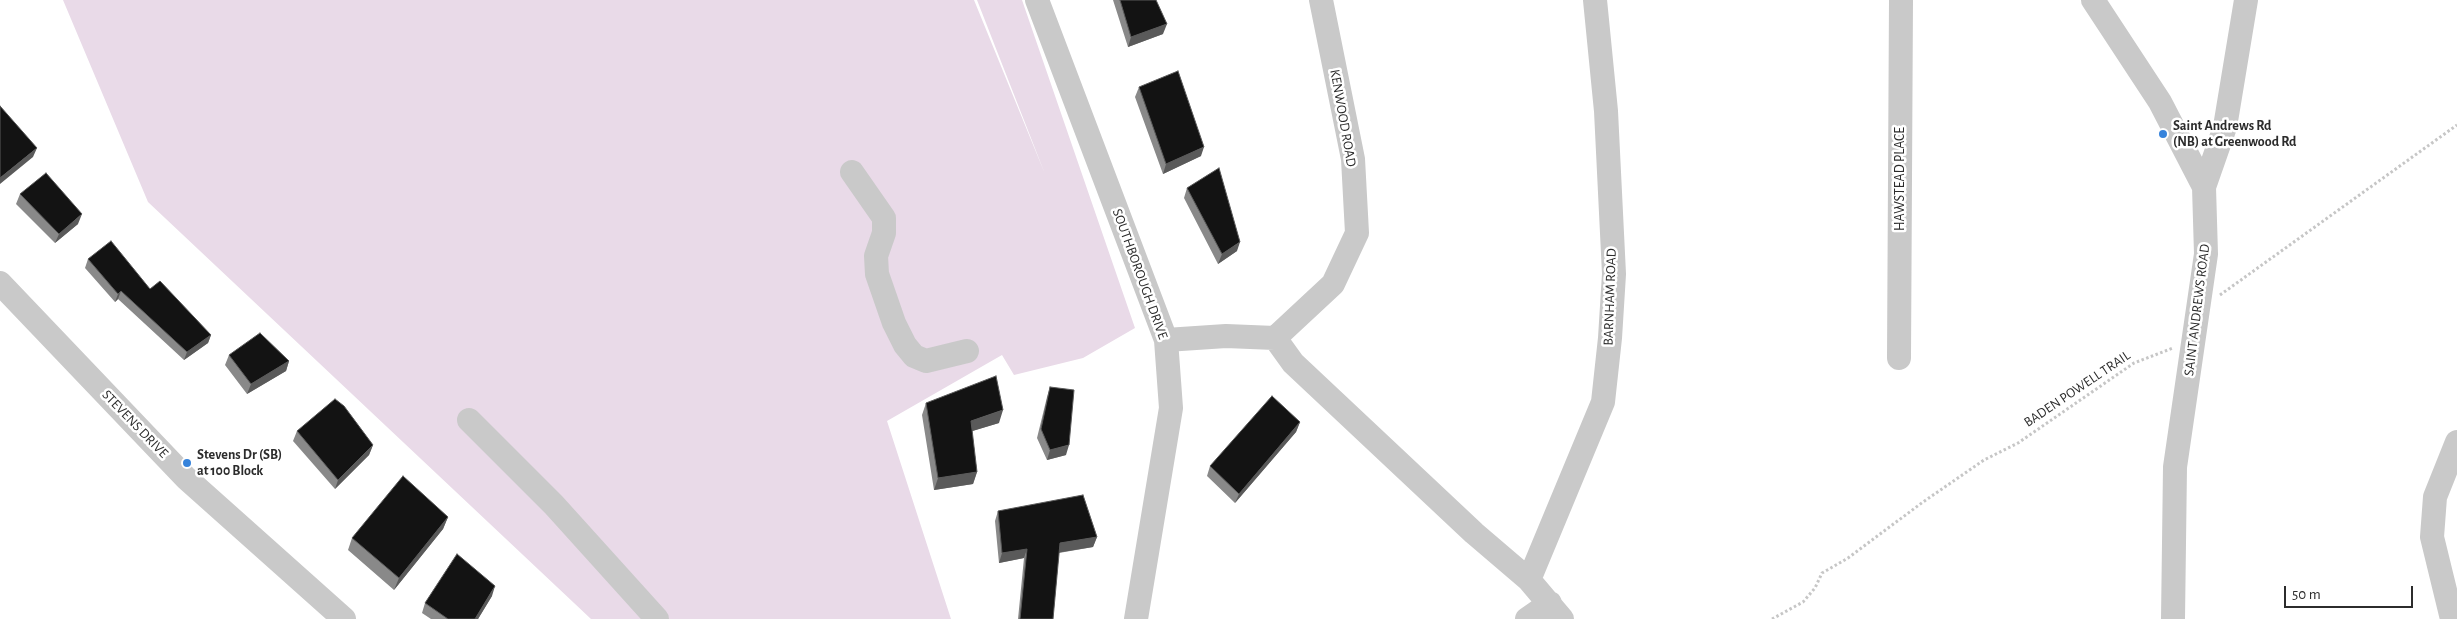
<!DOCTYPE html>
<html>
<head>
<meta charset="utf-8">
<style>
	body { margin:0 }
	#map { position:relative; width:2457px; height:619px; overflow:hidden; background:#fff; font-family:"Alegreya Sans",sans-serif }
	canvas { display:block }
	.scale { position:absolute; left:2284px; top:586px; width:129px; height:22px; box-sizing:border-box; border:2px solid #2c2c2c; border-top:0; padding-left:6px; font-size:15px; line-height:18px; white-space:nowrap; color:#2c2c2c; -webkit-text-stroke:4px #fff; paint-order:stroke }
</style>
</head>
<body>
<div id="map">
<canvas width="2457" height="619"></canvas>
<div class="scale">50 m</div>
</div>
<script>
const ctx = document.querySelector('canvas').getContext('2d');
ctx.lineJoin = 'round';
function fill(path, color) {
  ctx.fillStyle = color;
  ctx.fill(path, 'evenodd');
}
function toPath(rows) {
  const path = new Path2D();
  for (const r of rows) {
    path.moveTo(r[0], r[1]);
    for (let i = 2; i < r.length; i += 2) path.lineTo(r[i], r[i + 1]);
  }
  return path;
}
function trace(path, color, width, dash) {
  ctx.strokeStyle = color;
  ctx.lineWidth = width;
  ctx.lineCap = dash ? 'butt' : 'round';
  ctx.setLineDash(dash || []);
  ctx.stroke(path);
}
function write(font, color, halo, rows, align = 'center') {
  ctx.font = font + ' "Alegreya Sans",sans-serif';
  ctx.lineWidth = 5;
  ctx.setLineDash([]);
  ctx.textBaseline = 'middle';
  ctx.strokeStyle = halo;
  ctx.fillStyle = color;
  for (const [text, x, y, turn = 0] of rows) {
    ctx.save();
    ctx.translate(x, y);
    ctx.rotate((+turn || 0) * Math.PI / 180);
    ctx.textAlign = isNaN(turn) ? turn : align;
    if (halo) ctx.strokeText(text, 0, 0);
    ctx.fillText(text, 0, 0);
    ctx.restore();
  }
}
const green = toPath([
	[63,0,974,0,1045,174,977,0,1022,0,1135,328,1083,358,1014,375,1002,355,887,421,951,619,591,619,148,202]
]);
const path = toPath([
	[2220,295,2457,125],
	[1772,619,1803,602,1815,588,1822,573,1848,558,1923,502,1984,460,2018,443,2134,363,2173,348]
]);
const minor = toPath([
	[1037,0,1166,340,1171,408,1136,619],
	[2093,0,2160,102,2204,187,2206,254,2175,467,2173,619],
	[852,172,884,218,884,233,876,256,877,274,894,323,905,345,914,356,926,361,967,351],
	[2204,187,2225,127,2246,0],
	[0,283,186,478,344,619],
	[1275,338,1293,363,1474,533,1529,580,1603,402,1610,338,1614,274,1606,111,1595,0],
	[1166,340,1226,336,1275,338,1333,284,1357,233,1353,159,1321,0],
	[1899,358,1901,0],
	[469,420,554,505,657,619],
	[1529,580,1562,619],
	[1527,619,1550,603],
	[2452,619,2432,537,2435,497,2457,442]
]);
const wall = toPath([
	[1113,0,1156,0,1163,34,1128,47],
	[1139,87,1201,156,1163,174,1135,97],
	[1187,188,1237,251,1218,264,1184,198],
	[20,194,78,224,55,243,16,204],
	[88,259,150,289,211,335,208,343,184,360,118,299,115,302,85,268],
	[229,355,289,361,286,371,247,394,225,365],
	[1050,387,1066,455,1047,460,1037,438,1047,397],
	[926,403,999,423,972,431,977,472,973,484,934,490,922,415],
	[1300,422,1296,432,1235,503,1207,476,1210,466],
	[297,431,373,445,369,455,335,489,293,441],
	[998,511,1097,537,1093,547,1059,553,1053,619,1018,619,1024,558,999,563,995,521],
	[448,517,443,529,394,590,348,550,352,538],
	[492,596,478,619,431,619,422,613,425,603]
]);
const shadedWall = toPath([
	[1167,24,1163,34,1128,47,1131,37],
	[1204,147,1201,156,1163,174,1166,164],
	[37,148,33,157,0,184,0,178],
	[82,214,78,224,55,243,59,234],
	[1240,242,1237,251,1218,264,1222,254],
	[121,291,118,299,115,302,118,294],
	[211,335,208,343,184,360,187,352],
	[289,361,286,371,247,394,251,384],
	[1003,410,999,423,966,433,971,421],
	[1300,422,1296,432,1235,503,1239,494],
	[373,445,369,455,335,489,338,480],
	[1069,445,1066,455,1047,460,1050,450],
	[977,472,973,484,934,490,938,478],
	[448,517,443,529,394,590,399,578],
	[1097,537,1093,547,1056,553,1060,543],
	[1027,549,1024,558,999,563,1002,553],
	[495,586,492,596,478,619,475,619]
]);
const building = toPath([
	[1120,0,1156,0,1167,24,1131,37,1120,0],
	[1178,71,1204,147,1166,164,1139,87,1178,71],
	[0,106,37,148,0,178,0,106],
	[1219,168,1240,242,1222,254,1187,188,1219,168],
	[46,173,82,214,59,234,20,194,46,173],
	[111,241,150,289,160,281,211,335,187,352,121,291,118,294,88,259,111,241],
	[260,333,289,361,251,384,229,355,260,333],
	[996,376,1003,410,971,421,977,472,938,478,926,403,996,376],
	[1050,387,1074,390,1069,445,1050,450,1041,429,1050,387],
	[1272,396,1300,422,1239,494,1210,466,1272,396],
	[335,399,344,406,373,445,338,480,297,431,335,399],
	[403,476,448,517,399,578,352,538,403,476],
	[1083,495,1097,537,1060,543,1053,619,1020,619,1027,549,1002,553,998,511,1083,495],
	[457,554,495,586,475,619,448,619,425,603,457,554]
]);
const markers = [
	[2163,134,5,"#3683db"],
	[187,463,5,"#3683db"]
];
const streetNames = [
	["KENWOOD ROAD",1343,118,80],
	["HAWSTEAD PLACE",1900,179,-90],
	["SOUTHBOROUGH DRIVE",1140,274,70],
	["BARNHAM ROAD",1610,297,-88],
	["SAINT ANDREWS ROAD",2197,310,-83],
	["BADEN POWELL TRAIL",2077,389,-34],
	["STEVENS DRIVE",135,424,46]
];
const poiNames = [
	["Saint Andrews Rd",2173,126],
	["(NB) at Greenwood Rd",2173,142],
	["Stevens Dr (SB)",197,455],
	["at 100 Block",197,471]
];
fill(green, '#e9dae8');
trace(path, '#c6c6c6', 3, [2.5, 2.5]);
trace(minor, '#c9c9c9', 24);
fill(wall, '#898989');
fill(shadedWall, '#5a5a5a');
fill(building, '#131313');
trace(building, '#5a5a5a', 1);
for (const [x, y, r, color] of markers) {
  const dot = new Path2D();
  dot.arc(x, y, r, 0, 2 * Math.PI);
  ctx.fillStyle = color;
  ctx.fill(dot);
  trace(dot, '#fff', 2);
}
write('14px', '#2c2c2c', '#fff', streetNames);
write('bold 14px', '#2c2c2c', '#fff', poiNames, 'left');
</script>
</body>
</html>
